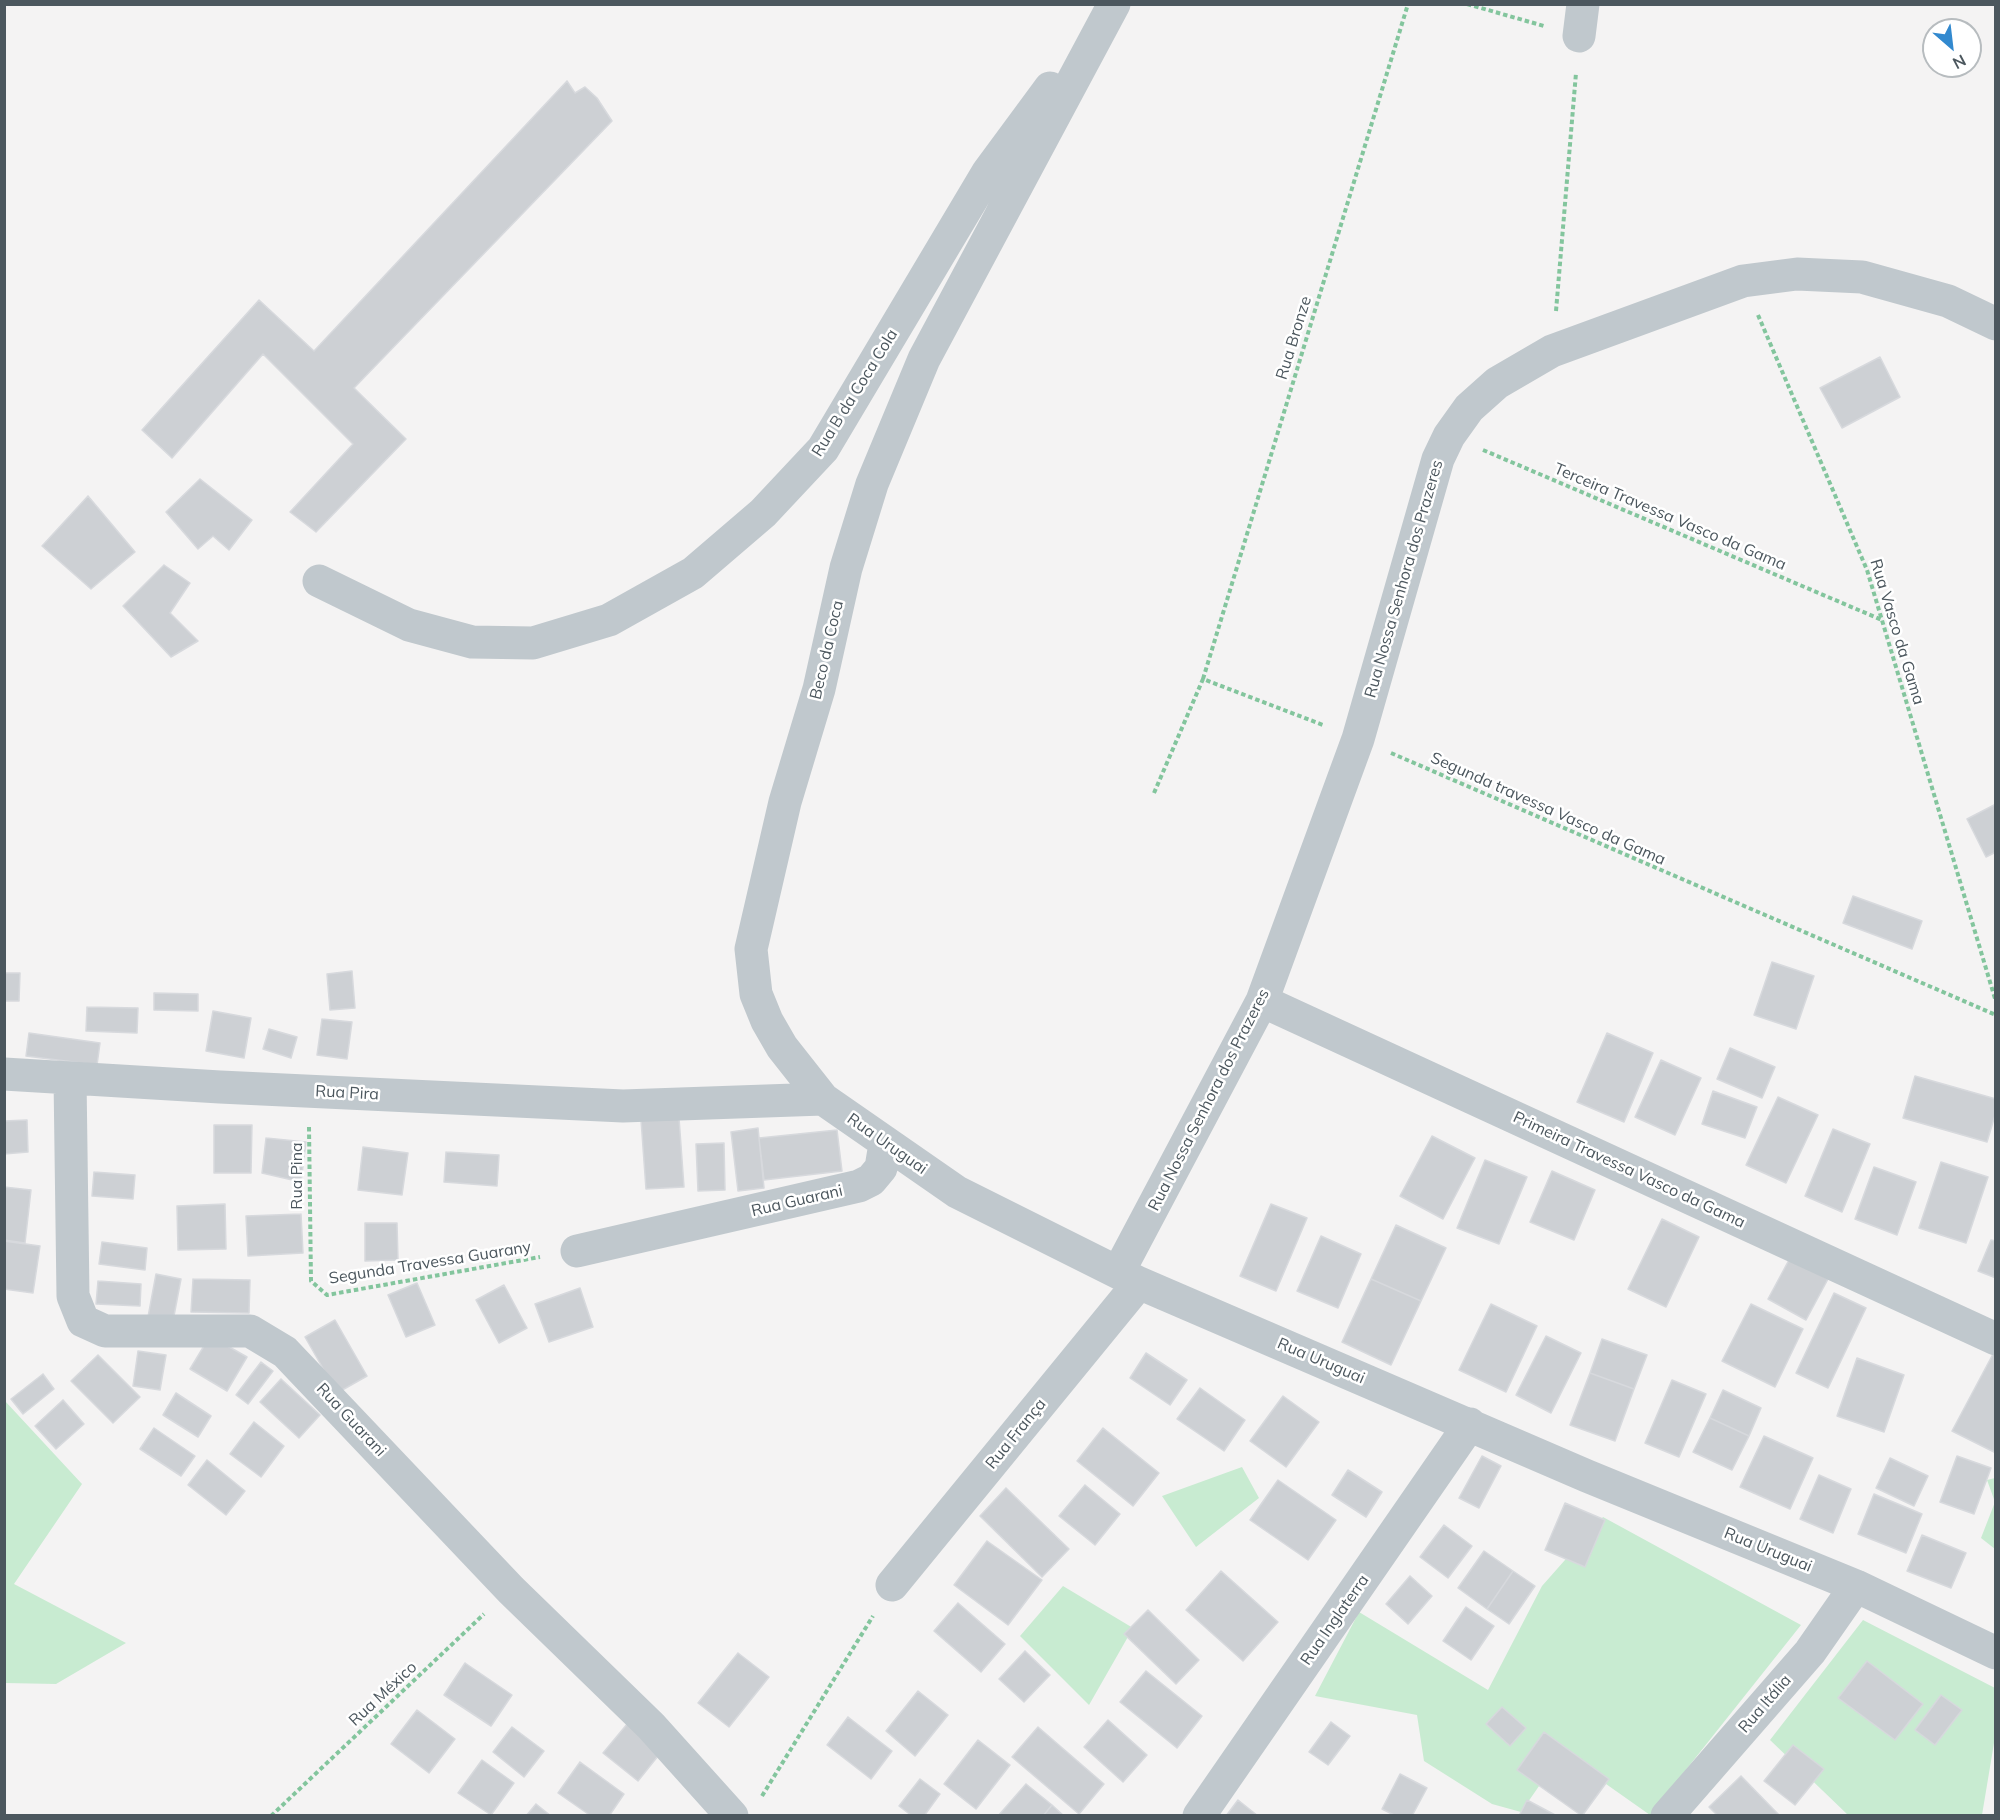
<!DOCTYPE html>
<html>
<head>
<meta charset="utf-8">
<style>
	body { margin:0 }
	#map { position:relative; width:2000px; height:1820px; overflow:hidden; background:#f4f3f3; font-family:Mulish,sans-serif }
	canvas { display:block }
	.frame { position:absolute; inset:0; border:6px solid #4c575e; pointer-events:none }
	.north { position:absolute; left:1922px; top:18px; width:60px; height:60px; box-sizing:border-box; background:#fff; border:2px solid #b7bcbf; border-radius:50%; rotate:152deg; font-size:16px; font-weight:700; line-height:24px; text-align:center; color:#4c575e }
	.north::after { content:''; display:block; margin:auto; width:21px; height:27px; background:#3289cf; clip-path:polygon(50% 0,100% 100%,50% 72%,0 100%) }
</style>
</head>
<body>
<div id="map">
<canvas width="2000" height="1820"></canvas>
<div class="frame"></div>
<div class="north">N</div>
</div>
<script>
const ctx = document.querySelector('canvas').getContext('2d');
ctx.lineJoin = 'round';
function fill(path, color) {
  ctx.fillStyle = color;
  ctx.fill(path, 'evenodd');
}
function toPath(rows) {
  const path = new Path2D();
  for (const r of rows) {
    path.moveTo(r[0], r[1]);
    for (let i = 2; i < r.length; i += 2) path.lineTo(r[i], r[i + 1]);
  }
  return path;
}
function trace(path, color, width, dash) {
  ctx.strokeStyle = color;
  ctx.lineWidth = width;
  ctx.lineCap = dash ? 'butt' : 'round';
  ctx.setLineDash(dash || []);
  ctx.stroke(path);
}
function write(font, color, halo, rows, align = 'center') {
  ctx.font = font + ' Mulish,sans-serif';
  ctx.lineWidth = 5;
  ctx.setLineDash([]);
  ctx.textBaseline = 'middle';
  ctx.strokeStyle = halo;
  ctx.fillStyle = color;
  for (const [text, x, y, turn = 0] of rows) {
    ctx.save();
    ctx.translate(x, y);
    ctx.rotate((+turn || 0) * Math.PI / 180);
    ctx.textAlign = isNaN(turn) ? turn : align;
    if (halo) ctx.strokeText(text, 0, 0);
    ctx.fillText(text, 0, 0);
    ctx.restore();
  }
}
const green = toPath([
	[5,1401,82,1484,14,1584,126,1643,56,1684,5,1683],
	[1242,1467,1259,1498,1196,1547,1162,1496],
	[1995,1478,1996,1478,1995,1549,1981,1538,1995,1502,1987,1480],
	[1603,1517,1801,1625,1650,1815,1562,1753,1521,1812,1492,1804,1424,1761,1417,1715,1315,1696,1359,1612,1488,1690,1542,1586],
	[1063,1586,1133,1628,1089,1705,1020,1636],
	[1863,1620,1995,1688,1995,1737,1982,1815,1848,1815,1770,1740]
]);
const building = toPath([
	[567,81,575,93,585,87,597,98,612,121,354,388,406,439,316,532,290,512,353,444,263,354,172,458,142,430,259,300,314,351,567,81],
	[1880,357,1900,397,1842,428,1820,388,1880,357],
	[200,479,252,520,229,550,213,536,198,549,166,512,200,479],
	[88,496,135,552,91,589,42,546,88,496],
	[164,565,190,583,170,613,198,641,171,657,123,606,164,565],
	[1996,804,1996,852,1986,857,1967,819,1996,804],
	[1853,896,1922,921,1912,949,1843,923,1853,896],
	[1772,962,1814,976,1796,1029,1754,1015,1772,962],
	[352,971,355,1008,330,1010,327,974,352,971],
	[4,973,20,973,19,1001,4,1001,4,973],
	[154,993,198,994,198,1011,154,1010,154,993],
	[87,1007,138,1008,137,1033,86,1031,87,1007],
	[213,1011,251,1018,244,1058,206,1051,213,1011],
	[322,1019,352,1022,347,1059,317,1055,322,1019],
	[269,1029,297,1037,291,1058,263,1049,269,1029],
	[29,1033,100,1043,97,1065,26,1056,29,1033],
	[1607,1033,1653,1053,1624,1122,1577,1102,1607,1033],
	[1730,1048,1775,1067,1762,1098,1717,1079,1730,1048],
	[1661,1060,1701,1078,1675,1135,1635,1117,1661,1060],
	[1915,1076,1996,1099,1996,1112,1987,1142,1903,1118,1915,1076],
	[1713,1091,1757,1107,1745,1138,1702,1124,1713,1091],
	[1778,1097,1818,1115,1786,1183,1746,1165,1778,1097],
	[679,1118,684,1187,646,1189,641,1120,679,1118],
	[27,1120,28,1152,4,1154,4,1121,27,1120],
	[214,1125,252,1125,251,1173,214,1173,214,1125],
	[758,1128,764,1188,738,1191,731,1132,758,1128],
	[1833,1129,1870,1144,1842,1212,1805,1196,1833,1129],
	[837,1130,842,1171,764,1180,759,1138,837,1130],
	[1432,1136,1475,1158,1443,1219,1400,1196,1432,1136],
	[266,1138,306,1142,301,1182,262,1173,266,1138],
	[724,1143,725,1190,698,1191,696,1144,724,1143],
	[363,1147,408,1153,402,1195,358,1190,363,1147],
	[446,1152,499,1155,497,1186,444,1182,446,1152],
	[1485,1160,1527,1177,1499,1244,1457,1228,1485,1160],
	[1941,1162,1988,1177,1966,1243,1919,1228,1941,1162],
	[1874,1167,1916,1182,1897,1235,1855,1219,1874,1167],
	[1552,1171,1595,1190,1574,1240,1530,1222,1552,1171],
	[94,1172,135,1175,133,1199,92,1196,94,1172],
	[4,1187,31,1190,25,1243,4,1240,4,1187],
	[225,1204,226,1249,178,1250,177,1206,225,1204],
	[1271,1204,1307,1218,1276,1291,1240,1276,1271,1204],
	[301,1214,303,1253,248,1256,246,1216,301,1214],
	[1662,1219,1699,1237,1666,1307,1628,1289,1662,1219],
	[365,1223,397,1223,398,1260,365,1261,365,1223],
	[1396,1225,1446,1248,1421,1301,1371,1279,1396,1225],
	[1321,1236,1361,1254,1338,1308,1297,1291,1321,1236],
	[1991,1240,1996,1241,1996,1278,1978,1271,1991,1240],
	[4,1241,40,1246,33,1293,4,1289,4,1241],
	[102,1242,147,1248,145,1270,99,1264,102,1242],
	[1790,1258,1828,1279,1806,1320,1768,1299,1790,1258],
	[156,1274,181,1279,173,1321,148,1317,156,1274],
	[193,1279,250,1280,249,1313,191,1312,193,1279],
	[1371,1279,1421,1301,1391,1365,1342,1342,1371,1279],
	[98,1281,141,1284,140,1306,96,1304,98,1281],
	[417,1283,435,1325,406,1337,388,1295,417,1283],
	[504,1285,527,1328,499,1343,476,1300,504,1285],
	[580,1288,593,1327,549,1342,535,1304,580,1288],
	[1834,1293,1866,1308,1828,1388,1796,1373,1834,1293],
	[1491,1304,1537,1326,1506,1392,1459,1370,1491,1304],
	[1751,1304,1803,1329,1775,1387,1722,1361,1751,1304],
	[335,1320,367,1376,337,1393,305,1337,335,1320],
	[210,1336,247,1357,227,1391,190,1369,210,1336],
	[1546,1336,1581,1353,1551,1413,1516,1395,1546,1336],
	[1602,1339,1647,1355,1634,1389,1590,1373,1602,1339],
	[138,1351,166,1355,160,1390,133,1386,138,1351],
	[1146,1353,1187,1380,1170,1405,1130,1378,1146,1353],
	[1993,1354,1996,1355,1996,1453,1952,1431,1993,1354],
	[98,1355,140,1397,113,1423,71,1381,98,1355],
	[1857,1358,1904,1375,1884,1432,1837,1416,1857,1358],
	[261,1362,273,1371,248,1404,236,1395,261,1362],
	[1590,1373,1634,1389,1615,1441,1570,1425,1590,1373],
	[43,1374,54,1389,23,1414,11,1399,43,1374],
	[281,1379,320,1415,299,1438,260,1402,281,1379],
	[1672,1380,1706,1394,1679,1457,1645,1443,1672,1380],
	[1200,1388,1245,1420,1224,1451,1177,1419,1200,1388],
	[1723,1390,1761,1408,1749,1436,1710,1418,1723,1390],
	[176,1393,211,1416,198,1437,163,1415,176,1393],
	[1283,1396,1319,1422,1286,1467,1250,1441,1283,1396],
	[63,1400,84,1424,56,1449,35,1426,63,1400],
	[1710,1418,1749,1436,1732,1470,1693,1452,1710,1418],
	[254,1422,284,1446,261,1477,230,1454,254,1422],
	[154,1428,195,1456,181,1476,140,1449,154,1428],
	[1103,1428,1159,1473,1133,1506,1077,1461,1103,1428],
	[1764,1436,1813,1458,1790,1509,1740,1487,1764,1436],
	[1482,1456,1501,1466,1479,1508,1459,1498,1482,1456],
	[1957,1456,1991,1468,1974,1514,1940,1502,1957,1456],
	[1890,1458,1928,1476,1914,1506,1876,1488,1890,1458],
	[207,1460,245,1491,226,1515,188,1485,207,1460],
	[1348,1470,1382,1492,1366,1517,1332,1495,1348,1470],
	[1819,1475,1851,1489,1833,1533,1800,1519,1819,1475],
	[1278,1480,1336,1520,1308,1560,1250,1520,1278,1480],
	[1085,1485,1120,1514,1095,1545,1059,1516,1085,1485],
	[1006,1488,1069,1549,1042,1577,980,1516,1006,1488],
	[1874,1494,1922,1514,1906,1553,1858,1534,1874,1494],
	[1565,1503,1605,1520,1585,1567,1545,1550,1565,1503],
	[1444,1525,1472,1546,1448,1578,1420,1557,1444,1525],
	[1922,1535,1966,1553,1951,1588,1907,1571,1922,1535],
	[987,1541,1042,1580,1008,1625,954,1585,987,1541],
	[1484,1551,1513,1571,1487,1609,1458,1588,1484,1551],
	[1221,1571,1278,1622,1243,1661,1186,1610,1221,1571],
	[1513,1571,1535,1586,1509,1624,1487,1609,1513,1571],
	[1410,1576,1432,1596,1408,1624,1386,1604,1410,1576],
	[958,1603,1005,1644,981,1672,934,1631,958,1603],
	[1466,1607,1494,1626,1471,1660,1443,1641,1466,1607],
	[1148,1610,1199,1660,1176,1684,1124,1634,1148,1610],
	[1025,1651,1050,1675,1024,1702,999,1679,1025,1651],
	[738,1653,769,1677,729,1727,698,1703,738,1653],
	[1867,1661,1923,1704,1895,1740,1838,1698,1867,1661],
	[465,1663,512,1695,491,1726,444,1695,465,1663],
	[1146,1671,1202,1716,1177,1748,1120,1702,1146,1671],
	[918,1691,948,1715,915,1756,886,1731,918,1691],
	[1941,1695,1962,1710,1935,1745,1915,1730,1941,1695],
	[1502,1707,1526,1728,1510,1746,1486,1724,1502,1707],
	[417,1710,455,1739,429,1773,391,1744,417,1710],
	[848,1717,892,1751,871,1779,827,1745,848,1717],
	[1108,1720,1147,1755,1123,1782,1084,1747,1108,1720],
	[1331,1722,1350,1736,1328,1765,1309,1752,1331,1722],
	[628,1723,662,1751,638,1781,603,1753,628,1723],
	[512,1727,544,1751,524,1777,493,1752,512,1727],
	[1038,1727,1104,1784,1079,1814,1012,1757,1038,1727],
	[1544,1732,1609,1779,1582,1816,1517,1770,1544,1732],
	[978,1740,1010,1765,976,1809,944,1784,978,1740],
	[1793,1745,1824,1769,1795,1805,1764,1781,1793,1745],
	[482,1760,514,1783,491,1815,458,1793,482,1760],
	[580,1762,624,1794,609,1816,591,1816,558,1793,580,1762],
	[1400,1774,1427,1788,1412,1816,1396,1816,1382,1809,1400,1774],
	[1741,1776,1780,1816,1718,1816,1709,1807,1741,1776],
	[920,1779,940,1794,924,1816,912,1816,899,1806,920,1779],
	[1026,1784,1052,1805,1043,1816,998,1816,1026,1784],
	[1238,1800,1258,1816,1226,1816,1238,1800],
	[1527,1800,1557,1816,1519,1816,1527,1800],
	[536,1804,551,1816,526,1816,536,1804],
	[1052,1805,1064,1816,1043,1816,1052,1805]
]);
const path = toPath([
	[1467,4,1544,26],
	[1556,311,1576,73],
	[1758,315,1867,570,1996,1002],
	[1483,450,1882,620],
	[1203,679,1408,4],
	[1391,753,1996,1015],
	[1154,793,1203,679,1323,725],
	[309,1127,311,1281,327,1295,540,1257],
	[762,1796,873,1616],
	[271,1816,484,1614]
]);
const minor = toPath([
	[1114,4,924,359,872,484,846,568,819,689,785,802,751,949,756,994,767,1021,782,1047,823,1099,957,1192,1139,1283,1587,1476,1856,1586,1996,1653],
	[1579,36,1583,4],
	[319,581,409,625,472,642,533,643,609,620,693,573,763,513,823,449,988,172,1050,88],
	[1262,1001,1996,1339],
	[4,1074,220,1087,623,1106,823,1099],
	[70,1078,73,1296,83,1321,105,1331,250,1331,285,1352,511,1590,651,1726,732,1816],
	[577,1251,859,1186,871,1180,881,1168,885,1144],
	[1119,1271,1262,1001,1358,739,1438,459,1449,436,1469,408,1497,383,1552,351,1743,281,1797,274,1862,277,1948,301,1996,324],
	[892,1585,1139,1283],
	[1199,1816,1470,1424],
	[1667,1816,1810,1652,1856,1586]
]);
const streetNames = [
	["Rua Bronze",1294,338,-73],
	["Rua B da Coca Cola",855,393,-58],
	["Terceira Travessa Vasco da Gama",1670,517,23],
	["Rua Nossa Senhora dos Prazeres",1404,579,-74],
	["Rua Vasco da Gama",1897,632,73],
	["Beco da Coca",827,650,-77],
	["Segunda travessa Vasco da Gama",1548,809,24],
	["Rua Pira",347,1093,3],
	["Rua Nossa Senhora dos Prazeres",1209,1100,-63],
	["Rua Uruguai",887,1144,35],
	["Primeira Travessa Vasco da Gama",1629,1170,25],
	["Rua Pina",297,1176,-90],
	["Rua Guarani",797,1201,-13],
	["Segunda Travessa Guarany",430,1263,-9],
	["Rua Uruguai",1321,1361,23],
	["Rua Guarani",351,1420,47],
	["Rua França",1016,1434,-51],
	["Rua Uruguai",1768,1550,22],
	["Rua Inglaterra",1335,1620,-55],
	["Rua México",383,1694,-43],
	["Rua Itália",1765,1704,-49]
];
fill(green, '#c8ebd1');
fill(building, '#cdd0d4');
trace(building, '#d7d9dd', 1.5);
trace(path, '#83c59d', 4, [4.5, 3]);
trace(minor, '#c0c8cd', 33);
write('16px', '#4c575e', '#fff', streetNames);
</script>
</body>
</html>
